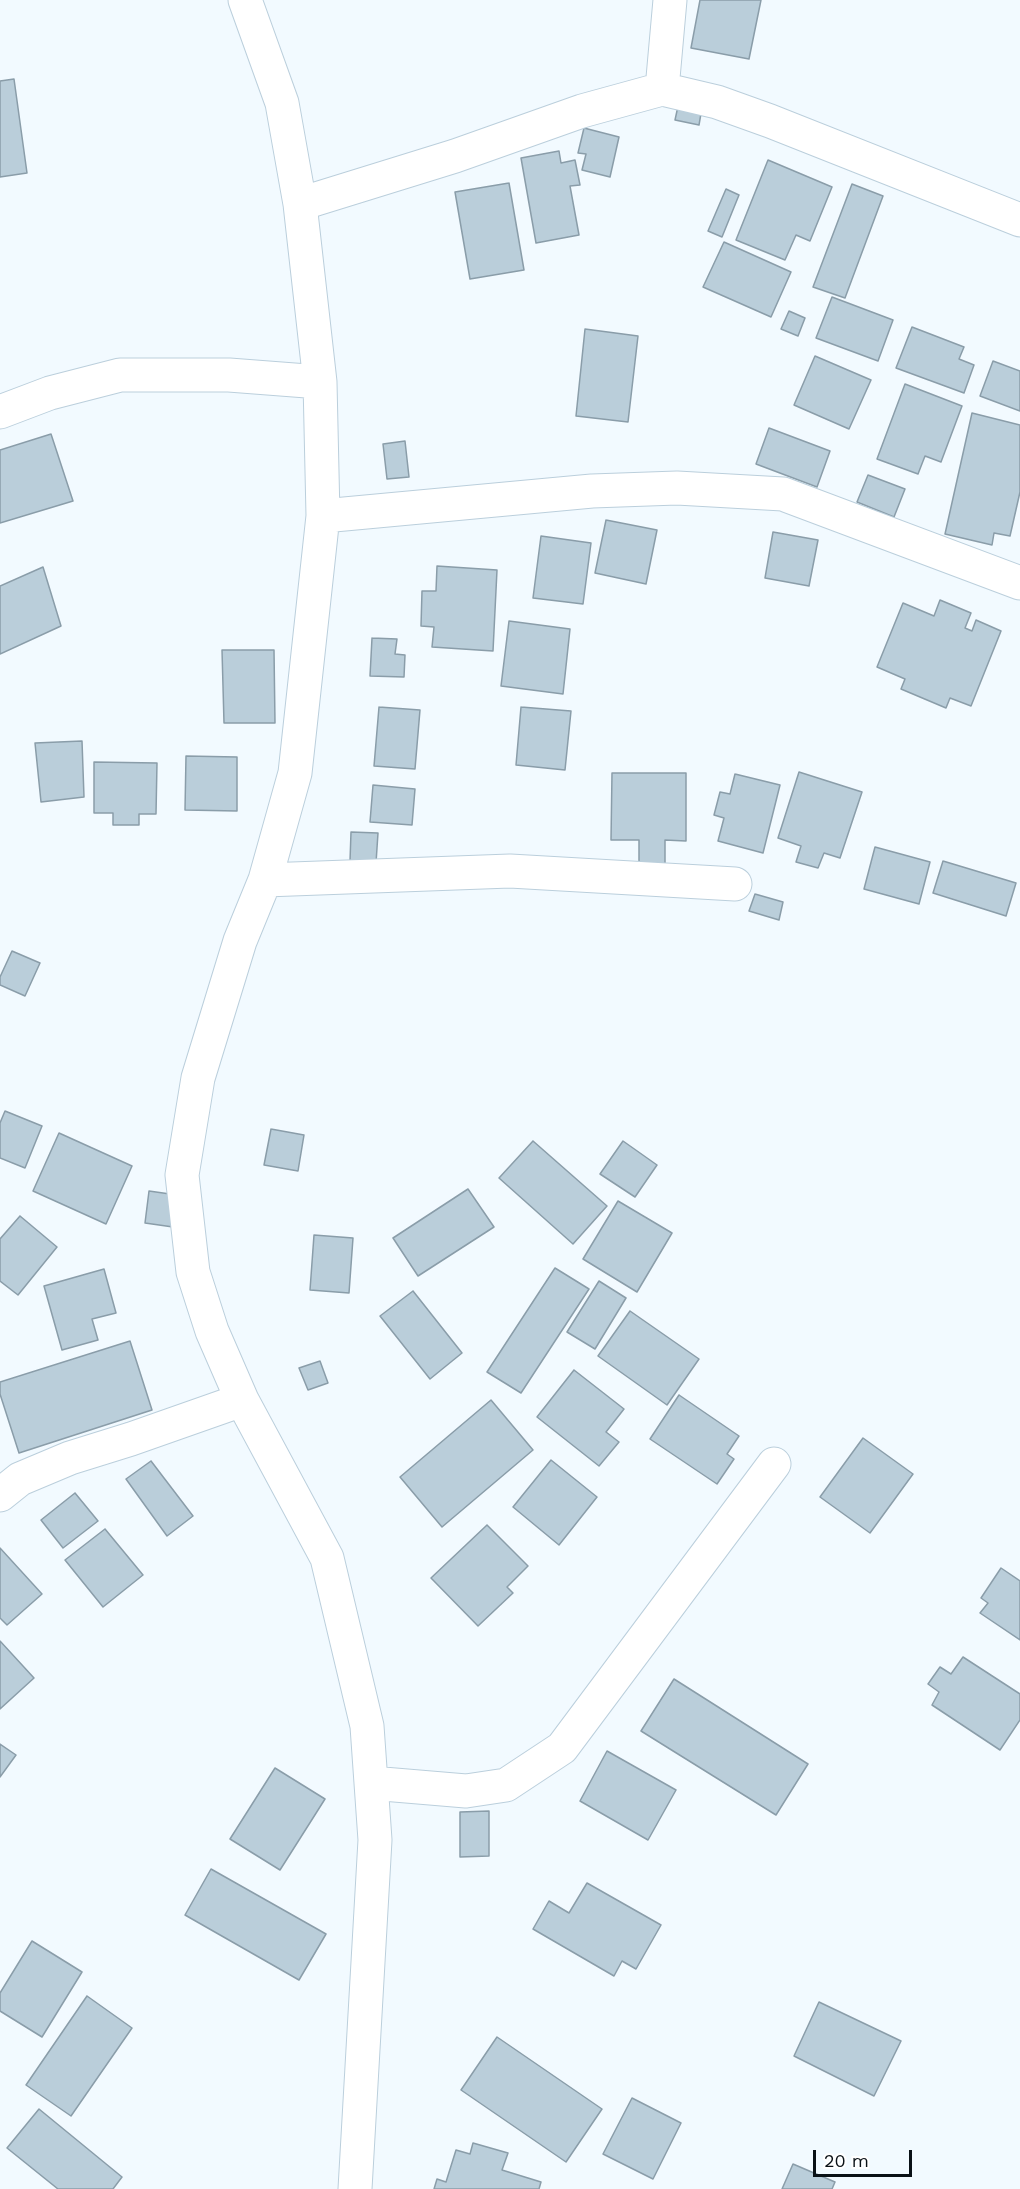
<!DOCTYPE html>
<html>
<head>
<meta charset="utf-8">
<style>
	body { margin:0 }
	#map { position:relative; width:1020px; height:2189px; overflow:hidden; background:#f2faff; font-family:"Work Sans",sans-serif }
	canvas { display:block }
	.scale { position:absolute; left:813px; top:2150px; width:99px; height:27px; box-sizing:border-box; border:3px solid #0a1116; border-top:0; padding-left:8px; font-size:18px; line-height:21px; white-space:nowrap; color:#0a1116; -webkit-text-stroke:4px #fff; paint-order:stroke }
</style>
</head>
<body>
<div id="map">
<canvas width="1020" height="2189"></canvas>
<div class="scale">20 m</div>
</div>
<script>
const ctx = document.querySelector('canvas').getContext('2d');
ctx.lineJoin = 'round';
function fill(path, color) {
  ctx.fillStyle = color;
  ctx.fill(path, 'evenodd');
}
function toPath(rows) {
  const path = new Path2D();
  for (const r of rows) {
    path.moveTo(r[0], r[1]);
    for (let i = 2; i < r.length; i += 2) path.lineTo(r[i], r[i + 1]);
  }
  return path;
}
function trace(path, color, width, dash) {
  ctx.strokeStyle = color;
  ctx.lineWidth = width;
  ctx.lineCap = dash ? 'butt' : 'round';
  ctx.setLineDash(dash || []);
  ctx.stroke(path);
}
const building = toPath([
	[700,0,761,0,749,59,691,48,700,0],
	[14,79,27,173,0,177,0,81,14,79],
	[680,97,703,102,699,125,675,120,680,97],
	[584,128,619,137,610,177,582,170,586,154,578,153,584,128],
	[559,151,561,163,575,160,580,185,570,186,579,235,536,243,521,158,559,151],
	[768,160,832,187,810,241,796,235,785,260,736,240,768,160],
	[509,183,524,270,470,279,455,192,509,183],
	[852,184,883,196,845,298,813,287,852,184],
	[726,189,739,195,722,237,708,231,726,189],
	[724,242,791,272,771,317,703,287,724,242],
	[832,297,893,320,878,361,816,338,832,297],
	[789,311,805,318,798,336,781,329,789,311],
	[912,327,964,347,959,359,974,365,964,393,896,368,912,327],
	[585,329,638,336,628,422,576,416,585,329],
	[815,356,871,380,849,429,794,405,815,356],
	[993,361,1020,371,1020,411,980,396,993,361],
	[905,384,962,406,941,462,925,456,918,474,877,459,905,384],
	[972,413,1020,425,1020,492,1010,536,994,533,992,545,945,534,972,413],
	[769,428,830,451,817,487,756,464,769,428],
	[51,434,73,501,0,523,0,450,51,434],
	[405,441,409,477,387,479,383,444,405,441],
	[868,475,905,489,894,517,857,502,868,475],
	[606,520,657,530,646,584,595,573,606,520],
	[773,532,818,540,809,586,765,578,773,532],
	[541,536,591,543,583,604,533,598,541,536],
	[437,566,497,570,493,651,432,647,434,627,421,626,422,591,436,591,437,566],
	[43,567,61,626,0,654,0,586,43,567],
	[940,600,971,613,965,628,972,631,976,620,1001,631,971,706,950,698,946,708,901,689,905,679,877,667,903,603,934,616,940,600],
	[509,621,570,629,563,694,501,686,509,621],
	[372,638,397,639,395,654,405,655,404,677,370,676,372,638],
	[222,650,274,650,275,723,224,723,222,650],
	[379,707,420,710,415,769,374,766,379,707],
	[521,707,571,711,565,770,516,765,521,707],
	[82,741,84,797,41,802,35,743,82,741],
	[186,756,237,757,237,811,185,810,186,756],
	[94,762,157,763,156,814,139,814,139,825,113,825,113,813,94,813,94,762],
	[799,772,862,792,840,858,824,853,818,868,796,862,801,846,778,838,799,772],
	[612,773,686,773,686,841,665,840,665,864,639,864,639,840,611,840,612,773],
	[735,774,780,785,763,853,718,841,724,818,714,815,720,792,730,794,735,774],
	[373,785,415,789,412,825,370,822,373,785],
	[351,832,378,833,376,863,350,861,351,832],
	[875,847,930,862,919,904,864,889,875,847],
	[943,861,1016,883,1006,916,933,893,943,861],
	[755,894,783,902,779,920,749,911,755,894],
	[12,951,40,963,25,996,0,985,0,977,12,951],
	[5,1111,42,1126,25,1168,0,1158,0,1123,5,1111],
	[271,1129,304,1135,298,1171,264,1165,271,1129],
	[59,1133,132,1166,106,1224,33,1191,59,1133],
	[533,1141,607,1206,573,1244,499,1178,533,1141],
	[623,1141,657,1165,635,1197,600,1174,623,1141],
	[468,1189,494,1227,418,1276,393,1238,468,1189],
	[149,1191,177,1195,173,1227,145,1223,149,1191],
	[618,1201,672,1233,637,1292,583,1259,618,1201],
	[20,1216,57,1247,18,1295,0,1281,0,1239,20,1216],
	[314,1235,353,1238,349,1293,310,1290,314,1235],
	[555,1268,589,1289,521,1393,487,1372,555,1268],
	[104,1269,116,1313,92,1319,98,1340,62,1350,44,1286,104,1269],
	[599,1281,626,1298,595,1349,567,1332,599,1281],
	[413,1291,462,1353,430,1379,380,1316,413,1291],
	[630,1311,699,1359,667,1405,598,1356,630,1311],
	[130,1341,152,1410,19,1453,0,1394,0,1382,130,1341],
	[320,1361,328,1383,308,1390,299,1368,320,1361],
	[574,1370,624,1409,606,1432,619,1442,599,1466,537,1417,574,1370],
	[679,1395,739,1436,727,1454,734,1459,717,1484,650,1439,679,1395],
	[491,1400,533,1450,442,1527,400,1477,491,1400],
	[863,1438,913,1474,870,1533,820,1497,863,1438],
	[551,1460,597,1497,559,1545,513,1507,551,1460],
	[151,1461,193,1516,167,1536,126,1479,151,1461],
	[75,1493,98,1521,63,1548,41,1520,75,1493],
	[487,1525,528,1566,507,1587,513,1593,478,1626,431,1578,487,1525],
	[105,1529,143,1575,103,1607,65,1560,105,1529],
	[0,1548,42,1594,7,1625,0,1618,0,1548],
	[1001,1568,1020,1581,1020,1640,980,1613,988,1603,981,1598,1001,1568],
	[0,1641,34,1678,0,1709,0,1641],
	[963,1657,1020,1694,1020,1720,1000,1750,932,1705,939,1692,928,1684,940,1667,951,1674,963,1657],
	[674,1679,808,1764,776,1815,641,1731,674,1679],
	[0,1744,16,1755,0,1777,0,1744],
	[607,1751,676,1790,648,1840,580,1801,607,1751],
	[275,1768,325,1799,280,1870,230,1839,275,1768],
	[489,1811,489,1856,460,1857,460,1812,489,1811],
	[211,1869,326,1934,299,1980,185,1915,211,1869],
	[587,1883,661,1925,636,1969,622,1961,614,1976,533,1929,549,1901,569,1913,587,1883],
	[32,1941,82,1972,42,2037,0,2011,0,1993,32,1941],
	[87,1996,132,2028,71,2116,26,2085,87,1996],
	[819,2002,901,2041,874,2096,794,2056,819,2002],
	[497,2037,602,2109,566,2162,461,2090,497,2037],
	[632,2098,681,2123,653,2179,603,2154,632,2098],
	[39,2109,122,2177,113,2189,58,2189,7,2148,39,2109],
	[473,2143,508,2153,502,2170,541,2182,539,2189,434,2189,437,2179,446,2182,456,2150,470,2154,473,2143],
	[793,2164,835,2182,832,2189,782,2189,793,2164]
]);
const street = toPath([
	[245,0,282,103,300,204,320,382,323,516,295,773,265,880,240,941,198,1078,182,1175,193,1272,212,1331,242,1400,327,1558,367,1726,375,1840,355,2189],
	[662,89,670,0],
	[300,204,455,156,582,111,662,89,717,102,770,121,1020,220],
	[0,412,50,393,120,375,229,375,320,382],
	[323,516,592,491,677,488,783,494,1020,583],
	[265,880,510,871,735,884],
	[0,1495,20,1479,70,1458,131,1439,242,1400],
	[371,1783,466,1791,506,1785,562,1748,774,1464]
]);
fill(building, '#baceda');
trace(building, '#8a9da9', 1.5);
trace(street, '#bbcfdc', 35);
trace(street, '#fff', 33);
</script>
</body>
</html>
